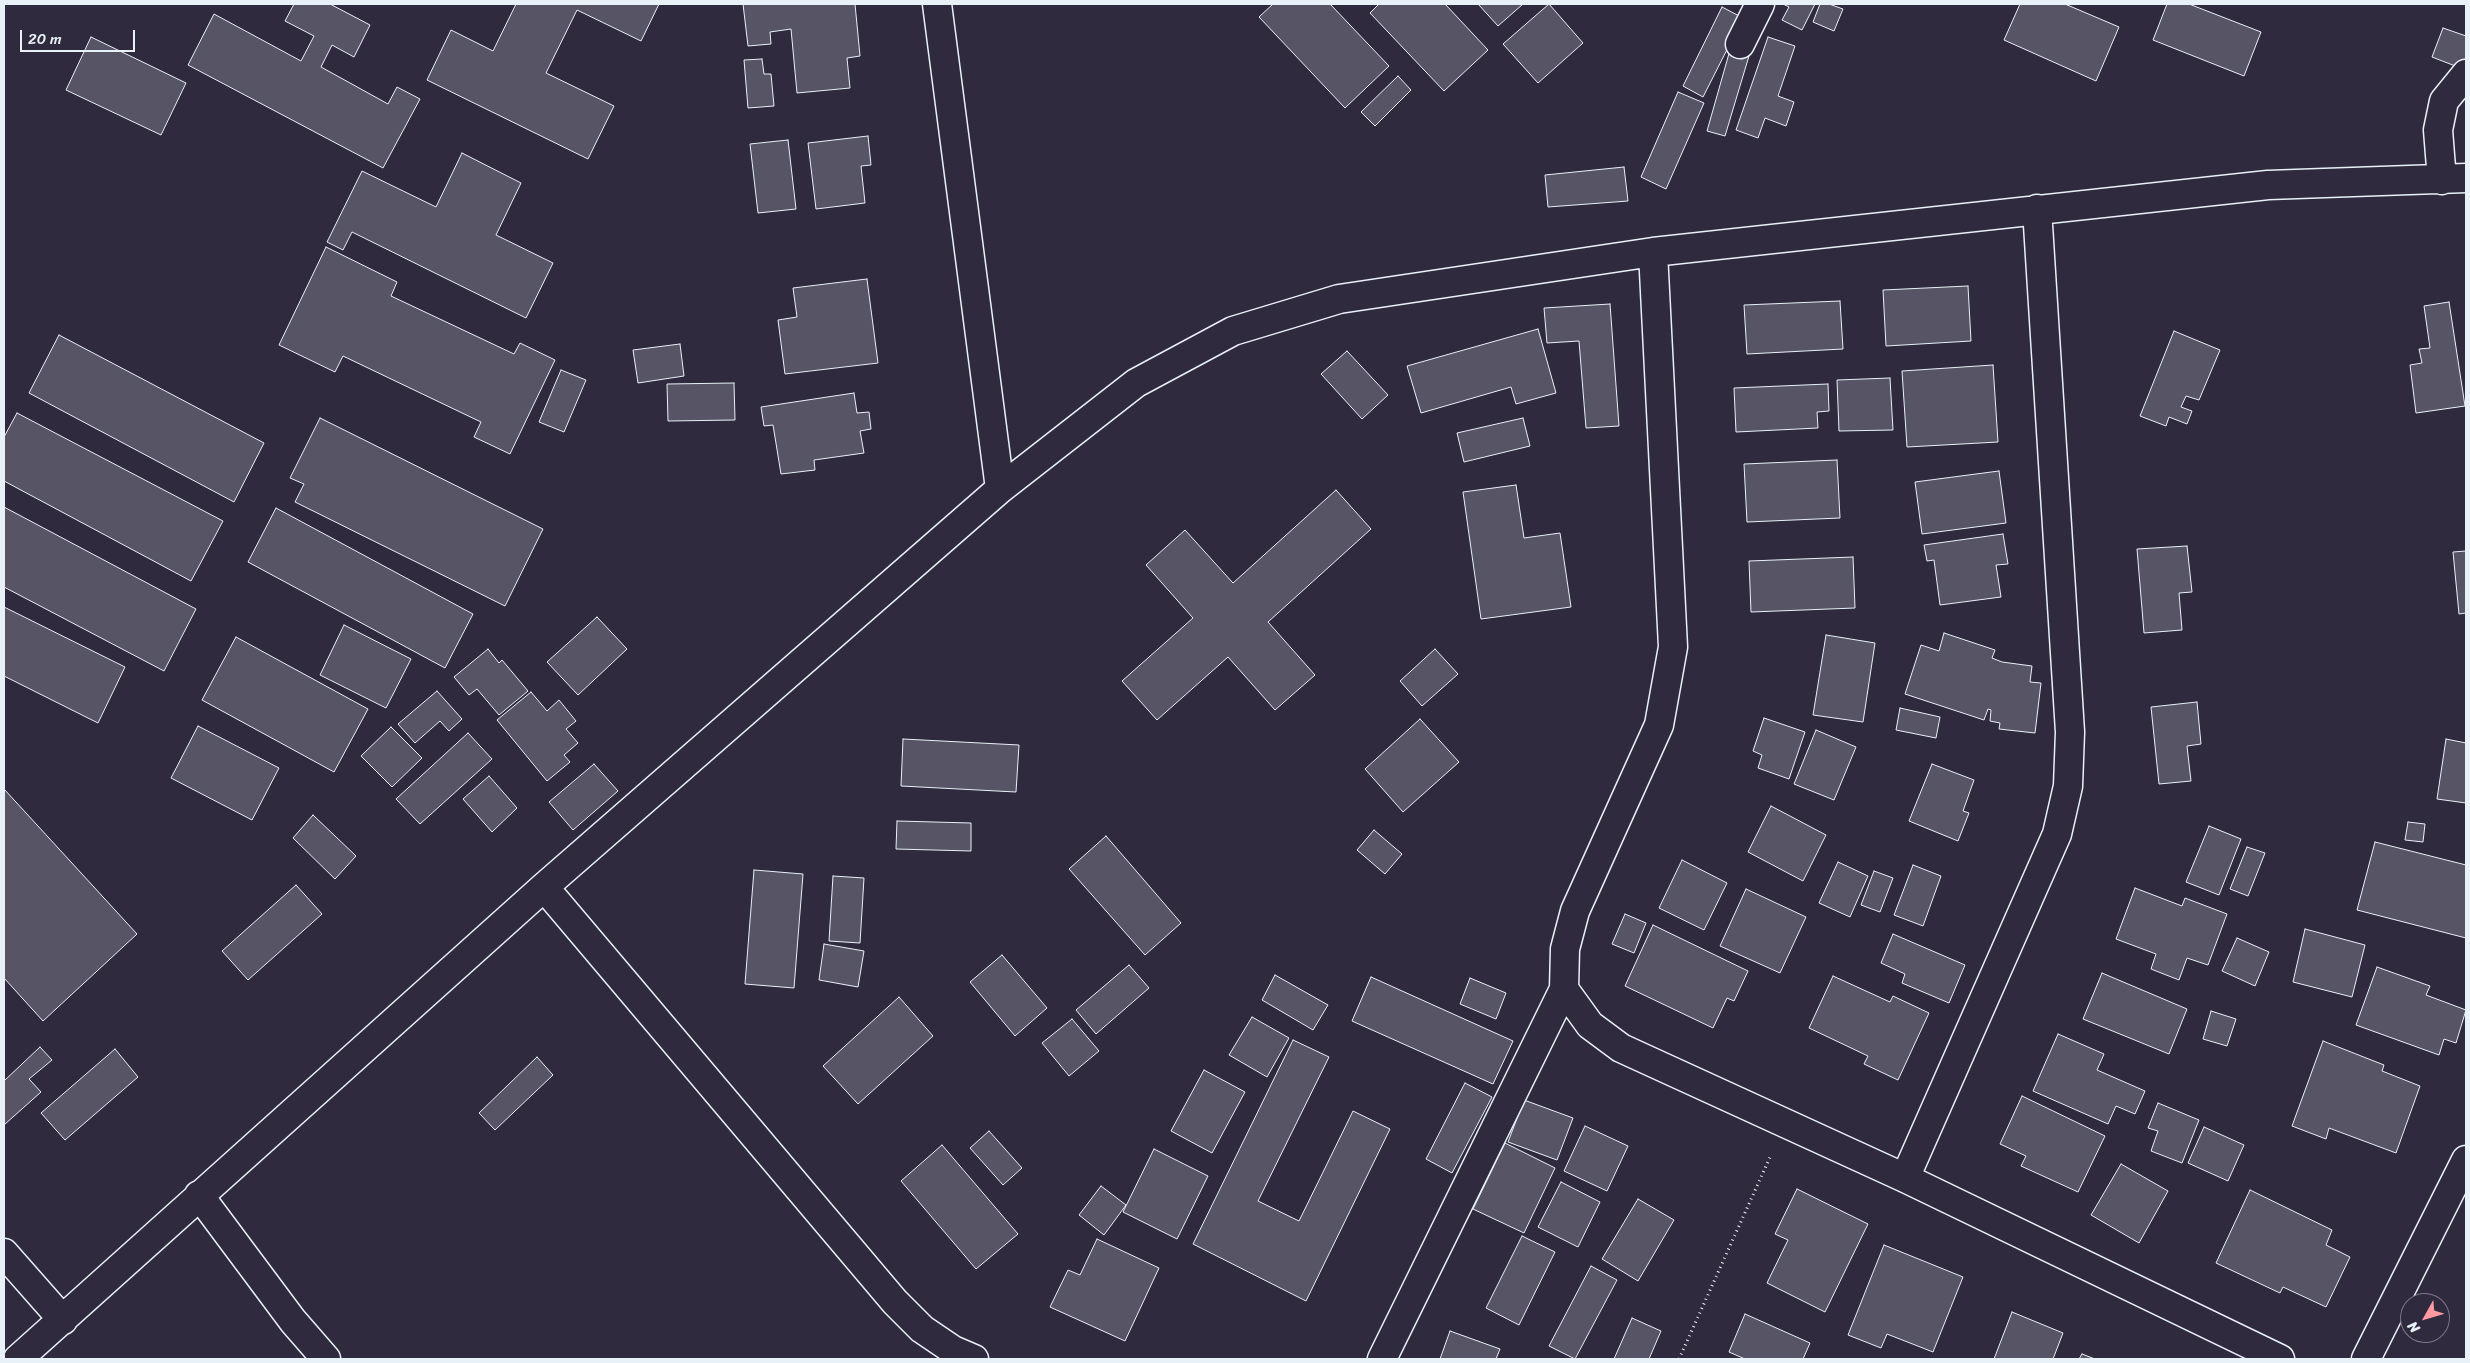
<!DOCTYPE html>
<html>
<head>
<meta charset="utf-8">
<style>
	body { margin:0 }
	#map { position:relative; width:2470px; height:1363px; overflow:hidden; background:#2f2a3d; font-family:Sriracha,sans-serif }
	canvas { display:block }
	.frame { position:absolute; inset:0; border:5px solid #e8f1f8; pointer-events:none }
	.north { position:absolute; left:2400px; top:1293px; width:50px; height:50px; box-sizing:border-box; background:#2f2a3d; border:1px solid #797a88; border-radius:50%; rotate:231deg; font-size:14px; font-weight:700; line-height:20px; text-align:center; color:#e8f1f8 }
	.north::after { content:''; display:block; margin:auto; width:18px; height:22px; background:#ff9aa2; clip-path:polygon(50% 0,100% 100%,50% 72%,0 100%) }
	.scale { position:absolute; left:20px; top:30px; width:115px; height:22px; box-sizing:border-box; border:2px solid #e8f1f8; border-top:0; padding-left:6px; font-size:15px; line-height:18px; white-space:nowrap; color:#e8f1f8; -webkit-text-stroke:4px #2f2a3d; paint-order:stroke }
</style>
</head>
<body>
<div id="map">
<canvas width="2470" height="1363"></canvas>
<div class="frame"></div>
<div class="north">N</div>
<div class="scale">20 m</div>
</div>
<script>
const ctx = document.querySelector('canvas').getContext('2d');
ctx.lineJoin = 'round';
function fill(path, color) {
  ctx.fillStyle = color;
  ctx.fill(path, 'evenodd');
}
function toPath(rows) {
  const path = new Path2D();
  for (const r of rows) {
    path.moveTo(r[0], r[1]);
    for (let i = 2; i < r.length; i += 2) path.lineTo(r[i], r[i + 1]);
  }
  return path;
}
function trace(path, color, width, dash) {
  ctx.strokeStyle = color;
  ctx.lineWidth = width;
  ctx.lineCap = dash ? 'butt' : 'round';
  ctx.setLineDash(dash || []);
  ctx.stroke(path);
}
const building = toPath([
	[294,4,330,4,370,25,354,57,332,45,321,67,388,104,397,87,420,99,383,168,188,65,214,14,301,61,314,36,285,21,294,4],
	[516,4,659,4,641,41,577,10,546,73,614,106,588,159,427,80,451,30,493,51,516,4],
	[743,4,855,4,860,56,847,58,850,88,797,93,791,29,770,32,771,44,748,46,743,4],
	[1273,4,1330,4,1389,66,1345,108,1259,17,1273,4],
	[1379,4,1445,4,1488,50,1444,91,1370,13,1379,4],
	[1478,4,1523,4,1498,26,1478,4],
	[1549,4,1583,43,1538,83,1503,44,1549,4],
	[1783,4,1815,4,1802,30,1782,20,1789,7,1783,4],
	[1820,4,1829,4,1843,9,1834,31,1813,22,1820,4],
	[2020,4,2065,4,2119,27,2096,81,2004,40,2020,4],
	[2167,4,2189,4,2261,32,2244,76,2153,40,2167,4],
	[1722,7,1743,18,1703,97,1683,86,1722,7],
	[2443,28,2466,36,2466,59,2463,69,2432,57,2443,28],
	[91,37,186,83,161,135,66,90,91,37],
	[1768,37,1795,46,1778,96,1794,102,1786,126,1765,118,1758,138,1736,130,1768,37],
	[1730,50,1749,56,1725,136,1707,131,1730,50],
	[762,59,764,74,771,74,774,106,748,108,744,60,762,59],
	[1398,76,1411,90,1375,126,1361,112,1398,76],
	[1678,92,1704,103,1666,189,1641,177,1678,92],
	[868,136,871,165,861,166,865,203,816,209,808,143,868,136],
	[788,140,796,209,758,213,750,144,788,140],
	[462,153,521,183,496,235,553,263,526,318,352,232,343,250,327,242,362,171,436,207,462,153],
	[1624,167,1628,201,1548,207,1545,175,1624,167],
	[326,247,397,282,391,296,514,354,520,343,555,360,510,454,474,437,481,422,343,356,335,372,279,345,326,247],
	[867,279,878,363,785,374,778,320,797,317,793,288,867,279],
	[1968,286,1971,341,1886,346,1883,290,1968,286],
	[1840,301,1843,349,1747,354,1744,305,1840,301],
	[2449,302,2465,406,2416,413,2410,365,2422,363,2419,349,2430,348,2424,306,2449,302],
	[1610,304,1619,426,1586,428,1579,341,1547,343,1544,308,1610,304],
	[1538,329,1556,393,1516,404,1511,387,1421,413,1407,366,1538,329],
	[2174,331,2220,350,2199,400,2186,396,2181,407,2192,411,2187,424,2169,417,2166,426,2140,416,2174,331],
	[59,335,264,443,234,502,29,393,59,335],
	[680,344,684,376,638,383,633,350,680,344],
	[1347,351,1388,395,1362,419,1321,374,1347,351],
	[1993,365,1998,442,1907,447,1902,371,1993,365],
	[561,370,586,380,564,432,539,422,561,370],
	[1890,378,1893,430,1839,431,1837,380,1890,378],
	[734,383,735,420,668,421,667,384,734,383],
	[1828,384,1829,411,1817,412,1818,428,1736,432,1734,388,1828,384],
	[854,393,857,413,869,412,871,429,860,431,864,453,814,460,815,470,781,474,773,425,764,426,761,407,854,393],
	[17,413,223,521,191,581,4,481,4,437,17,413],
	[320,418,543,529,505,606,295,502,304,484,290,478,320,418],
	[1523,418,1530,446,1464,462,1457,433,1523,418],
	[1837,460,1840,518,1747,522,1744,464,1837,460],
	[1999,471,2006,523,1922,534,1915,482,1999,471],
	[1516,485,1524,538,1560,533,1571,607,1481,619,1463,492,1516,485],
	[1336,490,1371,529,1268,622,1315,675,1275,710,1228,657,1157,720,1122,681,1193,618,1146,565,1185,530,1233,583,1336,490],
	[4,507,196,609,164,671,4,587,4,507],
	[276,508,473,614,445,668,248,562,276,508],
	[2003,534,2008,564,1996,565,2001,597,1940,605,1934,560,1927,561,1924,545,2003,534],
	[2187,546,2192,592,2179,593,2182,630,2144,633,2137,549,2187,546],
	[2466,551,2466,613,2459,614,2453,552,2466,551],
	[1853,557,1855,608,1751,612,1749,561,1853,557],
	[4,607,125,667,98,723,4,676,4,607],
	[597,617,627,649,578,695,547,662,597,617],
	[344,625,411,659,386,708,320,675,344,625],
	[1944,633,1995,650,1992,658,2002,662,2032,666,2030,682,2041,683,2035,733,1999,729,2000,723,1990,721,1991,710,1988,709,1984,720,1905,694,1921,645,1939,651,1944,633],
	[1826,635,1875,643,1863,722,1813,715,1826,635],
	[236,637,368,709,334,772,202,700,236,637],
	[488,649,499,663,502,660,528,691,499,715,477,689,469,695,454,677,488,649],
	[1435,649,1458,674,1422,706,1400,681,1435,649],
	[437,691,462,719,449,731,440,721,415,743,398,724,437,691],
	[531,692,547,711,559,700,576,721,566,729,578,743,564,755,570,762,547,781,497,720,531,692],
	[2197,702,2201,744,2187,746,2191,781,2159,784,2151,707,2197,702],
	[1900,708,1940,717,1936,738,1896,730,1900,708],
	[1764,718,1805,732,1789,779,1758,768,1762,755,1753,751,1764,718],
	[1420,719,1459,762,1403,812,1365,769,1420,719],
	[198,726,279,768,252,820,171,778,198,726],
	[391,727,422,758,392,787,361,756,391,727],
	[1816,730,1856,747,1834,800,1794,784,1816,730],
	[468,733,492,759,420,824,396,799,468,733],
	[903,739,1019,745,1016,792,901,786,903,739],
	[2446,739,2466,743,2466,803,2437,799,2446,739],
	[594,764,618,791,573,830,549,802,594,764],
	[1932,764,1974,780,1963,811,1969,813,1958,841,1909,821,1932,764],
	[489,776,517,808,492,832,463,799,489,776],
	[4,789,137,934,43,1021,4,978,4,789],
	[1771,806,1826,835,1803,881,1748,852,1771,806],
	[313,815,356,856,335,879,293,838,313,815],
	[897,821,971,823,971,851,896,849,897,821],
	[2408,822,2425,824,2423,842,2405,840,2408,822],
	[2209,826,2241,839,2219,895,2186,882,2209,826],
	[1374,830,1402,854,1385,874,1357,850,1374,830],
	[1106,836,1181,923,1145,955,1069,869,1106,836],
	[2375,842,2466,865,2466,938,2357,910,2375,842],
	[2247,847,2265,853,2248,896,2230,889,2247,847],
	[1682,860,1727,883,1704,930,1659,908,1682,860],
	[1838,862,1868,876,1850,917,1819,903,1838,862],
	[1913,865,1941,876,1923,926,1894,915,1913,865],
	[754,870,803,874,794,988,745,984,754,870],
	[1874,871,1893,878,1880,912,1861,905,1874,871],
	[833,876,864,878,860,943,829,941,833,876],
	[296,885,322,914,248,980,222,951,296,885],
	[2135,888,2182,906,2185,898,2227,914,2208,965,2187,958,2179,980,2151,969,2156,954,2116,939,2135,888],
	[1746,889,1806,917,1780,973,1720,946,1746,889],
	[1625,914,1646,923,1634,953,1612,944,1625,914],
	[1653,925,1748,971,1734,1001,1727,998,1713,1028,1625,986,1653,925],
	[2305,929,2365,945,2352,997,2293,982,2305,929],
	[1893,934,1965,965,1949,1003,1902,983,1905,974,1881,963,1893,934],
	[2237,938,2269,952,2255,986,2222,971,2237,938],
	[824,944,864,951,858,987,819,980,824,944],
	[1002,955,1047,1008,1015,1036,970,982,1002,955],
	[1129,965,1149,988,1096,1034,1076,1010,1129,965],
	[2377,967,2430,986,2426,995,2466,1010,2456,1043,2444,1039,2439,1055,2356,1025,2377,967],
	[2102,973,2187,1009,2169,1054,2083,1019,2102,973],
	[1275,975,1328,1005,1313,1030,1262,1000,1275,975],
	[1833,976,1890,1002,1893,996,1929,1013,1898,1080,1864,1064,1868,1056,1809,1028,1833,976],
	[1371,977,1513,1041,1493,1084,1352,1021,1371,977],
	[1470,978,1506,993,1496,1019,1460,1004,1470,978],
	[899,997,933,1036,858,1104,823,1066,899,997],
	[2211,1011,2236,1019,2227,1046,2203,1039,2211,1011],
	[1252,1017,1289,1038,1267,1077,1229,1055,1252,1017],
	[1072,1019,1099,1051,1069,1076,1042,1043,1072,1019],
	[2058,1034,2104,1054,2097,1070,2145,1091,2135,1114,2116,1106,2108,1124,2033,1091,2058,1034],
	[1293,1040,1329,1057,1258,1201,1299,1221,1353,1111,1390,1129,1306,1301,1193,1244,1293,1040],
	[2323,1041,2384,1065,2382,1071,2420,1086,2396,1153,2329,1128,2326,1139,2292,1126,2323,1041],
	[40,1047,52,1060,29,1079,41,1092,4,1125,4,1081,40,1047],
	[115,1049,138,1077,65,1140,41,1113,115,1049],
	[537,1057,553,1075,495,1130,479,1113,537,1057],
	[1204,1070,1245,1092,1212,1153,1171,1131,1204,1070],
	[1465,1083,1492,1097,1452,1173,1426,1159,1465,1083],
	[2022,1096,2105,1136,2078,1192,2021,1166,2026,1156,2000,1144,2022,1096],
	[1524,1100,1573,1118,1557,1160,1508,1142,1524,1100],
	[2158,1103,2199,1120,2182,1163,2151,1151,2158,1131,2148,1128,2158,1103],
	[1585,1126,1628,1146,1607,1191,1564,1171,1585,1126],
	[2204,1127,2244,1145,2228,1181,2188,1163,2204,1127],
	[989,1131,1022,1168,1003,1185,970,1148,989,1131],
	[1505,1143,1555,1168,1524,1233,1473,1209,1505,1143],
	[942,1145,1018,1234,976,1269,901,1181,942,1145],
	[1154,1149,1208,1176,1177,1239,1123,1212,1154,1149],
	[2121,1164,2168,1191,2139,1243,2091,1215,2121,1164],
	[1561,1182,1600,1202,1578,1247,1538,1227,1561,1182],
	[1101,1186,1126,1205,1104,1235,1079,1215,1101,1186],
	[1797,1189,1868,1224,1825,1312,1767,1283,1788,1240,1775,1234,1797,1189],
	[2250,1190,2332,1230,2326,1245,2350,1257,2326,1307,2283,1287,2280,1293,2216,1263,2250,1190],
	[1638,1199,1674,1220,1638,1281,1602,1259,1638,1199],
	[1522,1236,1555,1252,1519,1325,1486,1308,1522,1236],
	[1097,1239,1159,1268,1125,1341,1050,1307,1068,1270,1080,1275,1097,1239],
	[1884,1245,1963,1277,1933,1352,1887,1334,1881,1348,1848,1335,1884,1245],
	[1591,1266,1617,1280,1575,1359,1549,1346,1591,1266],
	[2012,1312,2063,1333,2053,1359,1994,1359,2012,1312],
	[1745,1314,1810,1343,1803,1359,1745,1359,1729,1352,1745,1314],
	[1632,1318,1661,1331,1649,1359,1614,1359,1632,1318],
	[1450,1331,1500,1349,1496,1359,1440,1359,1450,1331],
	[2082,1354,2095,1359,2079,1359,2082,1354]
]);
const path = toPath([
	[1679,1359,1771,1155]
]);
const street = toPath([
	[937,4,1000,489],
	[1740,44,1760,4],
	[2442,180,2438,130,2444,101,2466,74],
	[1653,252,1673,647,1659,725,1575,911,1565,949,1564,989,1590,1025,1621,1048,1905,1178,2280,1359],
	[544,887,895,1302,922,1329,953,1350,974,1359],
	[1905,1178,2057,834,2068,786,2070,732,2037,209],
	[199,1195,293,1321,326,1359],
	[4,1253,63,1320],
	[18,1359,544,887,1000,489,1136,383,1233,331,1339,299,1653,252,2268,185,2466,178],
	[1382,1359,1564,989],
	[2366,1359,2466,1160]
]);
fill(building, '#575565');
trace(building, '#e8f1f8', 1);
trace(street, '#e8f1f8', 31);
trace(path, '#e8f1f8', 3, [1, 4]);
trace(street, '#2f2a3d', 28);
</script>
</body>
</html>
